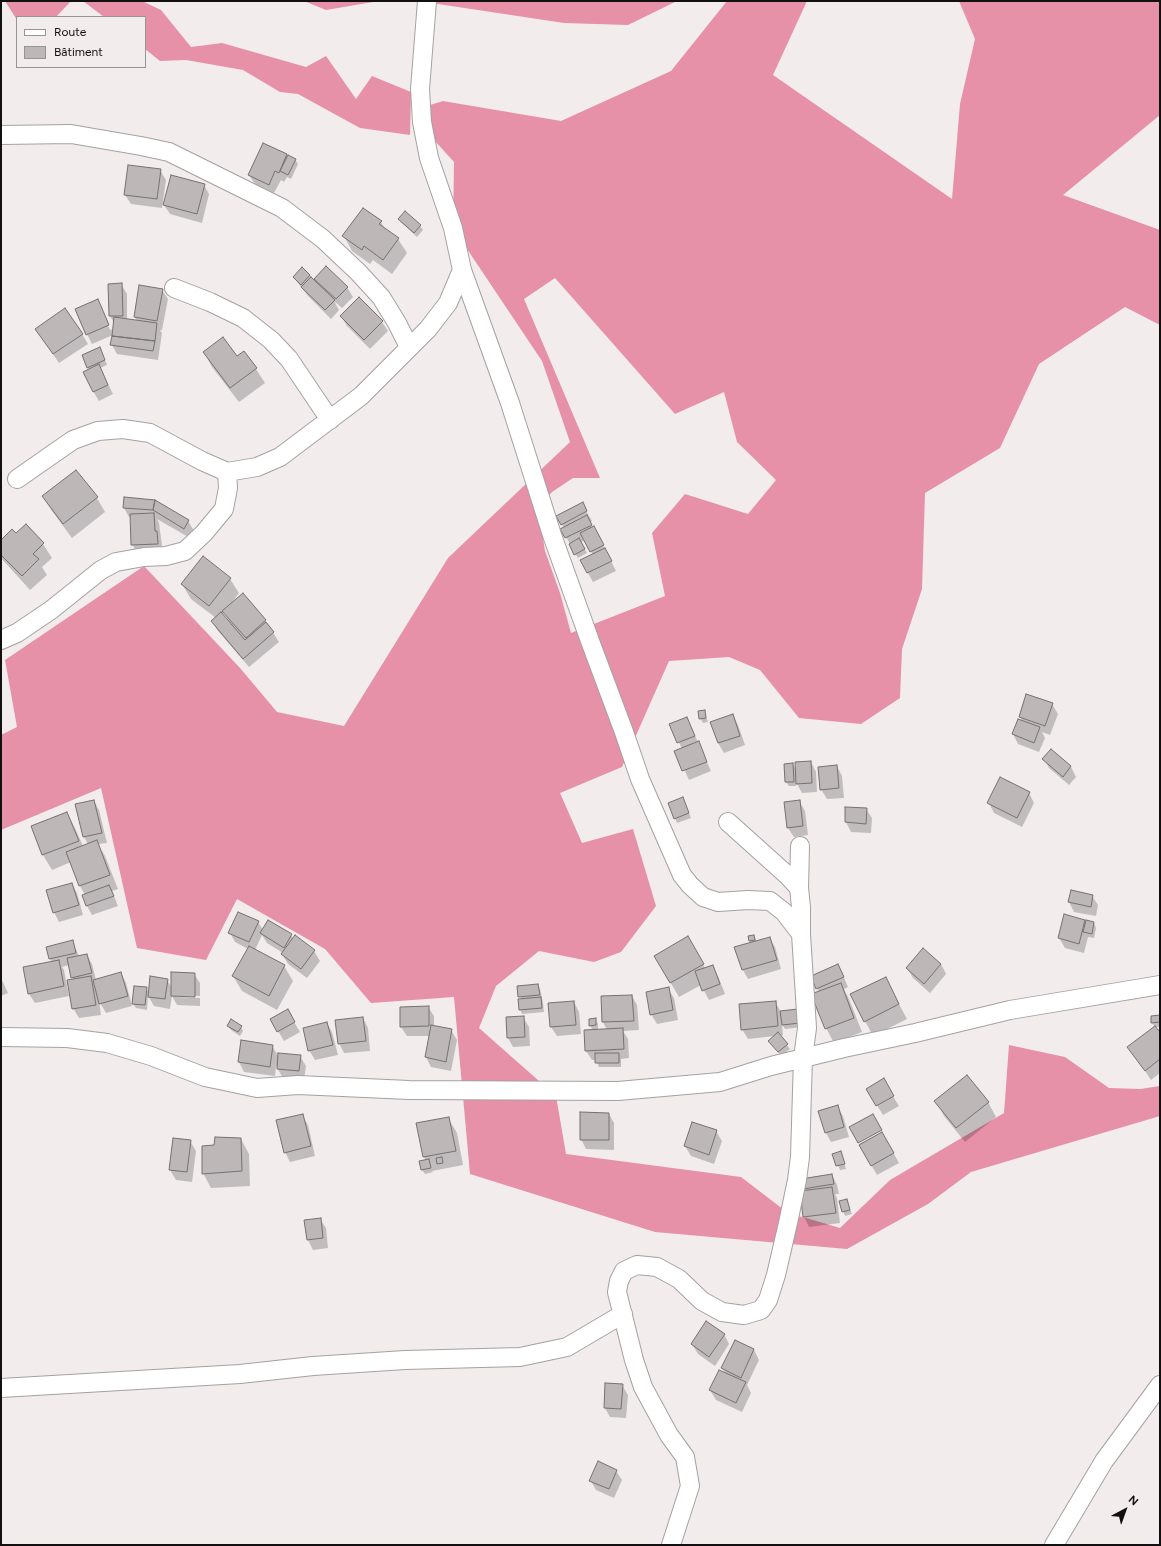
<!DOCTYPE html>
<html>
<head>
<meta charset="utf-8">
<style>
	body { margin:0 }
	#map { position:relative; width:1161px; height:1546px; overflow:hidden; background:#f2eced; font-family:Figtree,sans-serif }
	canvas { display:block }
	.frame { position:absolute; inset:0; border:2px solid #110f10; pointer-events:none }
	.legend { position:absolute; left:16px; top:16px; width:130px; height:52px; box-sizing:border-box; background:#f2eced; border:1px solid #989495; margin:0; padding:5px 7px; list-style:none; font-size:12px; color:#110f10 }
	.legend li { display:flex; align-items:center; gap:8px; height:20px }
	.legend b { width:20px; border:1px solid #989495 }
	.north { position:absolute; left:1105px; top:1490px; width:40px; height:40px; -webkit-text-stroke:3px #f2eced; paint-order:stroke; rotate:41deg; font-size:11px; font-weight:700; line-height:16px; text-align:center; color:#110f10 }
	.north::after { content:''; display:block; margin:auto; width:14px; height:18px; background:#110f10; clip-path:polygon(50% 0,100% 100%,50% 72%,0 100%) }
</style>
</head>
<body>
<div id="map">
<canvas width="1161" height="1546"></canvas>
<div class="frame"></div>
<ul class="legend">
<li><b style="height:5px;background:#fff"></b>Route</li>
<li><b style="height:11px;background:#beb7b8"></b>Bâtiment</li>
</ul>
<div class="north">N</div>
</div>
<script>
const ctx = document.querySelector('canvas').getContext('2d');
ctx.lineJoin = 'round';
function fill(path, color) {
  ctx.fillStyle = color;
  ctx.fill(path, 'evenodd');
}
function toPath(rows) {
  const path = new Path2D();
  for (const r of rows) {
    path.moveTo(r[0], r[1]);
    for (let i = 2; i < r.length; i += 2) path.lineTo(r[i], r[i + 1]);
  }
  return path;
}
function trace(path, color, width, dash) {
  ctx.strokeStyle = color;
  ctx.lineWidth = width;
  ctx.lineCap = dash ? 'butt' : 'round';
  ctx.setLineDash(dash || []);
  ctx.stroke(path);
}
const forest = toPath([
	[5,1,71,1,56,17,17,17,17,20],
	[83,1,142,1,161,10,191,47,222,43,306,67,326,56,356,99,372,76,411,92,410,135,360,128,298,94,280,92,243,70,186,60,160,61,145,49,145,17,104,17],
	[304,1,379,1,326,10],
	[418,1,677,1,628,25,564,23],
	[727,1,807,1,773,75,952,199,960,104,975,39,959,1,1160,1,1160,115,1063,195,1160,230,1160,325,1125,307,1039,364,1000,448,925,493,922,589,902,649,900,698,861,724,799,718,760,670,729,657,669,661,622,767,560,793,582,843,633,829,656,906,621,952,594,962,539,951,496,986,479,1028,556,1096,566,1154,741,1177,792,1216,803,1217,840,1228,890,1180,1004,1113,1009,1045,1065,1057,1109,1088,1140,1089,1160,1086,1160,1116,971,1172,928,1204,847,1249,655,1232,470,1174,454,997,371,1003,325,949,237,899,206,960,137,948,101,788,1,830,1,735,17,727,5,660,144,566,240,668,277,712,344,726,448,558,570,442,542,361,453,228,454,162,435,141,428,120,427,106,443,101,561,121,671,71],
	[555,278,675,414,724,392,737,442,776,480,748,514,685,494,652,533,665,596,571,633,560,593,545,551,538,507,552,492,573,478,600,478,524,299]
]);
const shadow = toPath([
	[264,144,287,155,288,157,295,159,298,164,291,179,287,177,284,182,281,180,274,193,255,184,249,175],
	[160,170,166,180,162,208,131,204,125,195],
	[204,185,209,194,202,223,170,214,164,205],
	[400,219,420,226,423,230,417,237,402,223],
	[381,222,385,229,398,239,407,253,392,274,373,260,370,264,352,251,344,236],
	[310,275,319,286,315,279,347,287,353,297,342,308,334,301,339,310,331,319,308,296,294,278],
	[121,284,127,294,127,320,137,321,135,317,162,290,168,299,162,330,160,330,162,333,158,360,117,354,112,345,113,335,92,344,87,334,98,301,103,309,101,309,110,330,111,329,113,333,114,323,110,316,109,285],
	[341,316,382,322,388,331,370,349,347,326],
	[82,334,88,344,59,363,42,338],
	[204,352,237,357,243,352,256,369,265,383,239,402,212,367],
	[102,353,107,365,100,368,113,394,99,401,93,391,88,367],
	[43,497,97,498,105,512,72,538,52,511],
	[155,501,188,521,194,531,190,538,157,519,159,523,163,553,138,554,132,544,131,517,129,517,124,508],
	[582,504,592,521,590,522,599,537,616,571,593,582,588,573,593,555,585,540,581,542,587,553,578,558,566,537,564,528,558,517],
	[25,525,43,544,52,558,42,567,47,575,30,590,1,558,1,541,16,534],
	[230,579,239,593,231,604,265,620,279,642,249,667,218,631,212,621,216,618,191,599,182,584],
	[224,612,229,621,228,621,222,615],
	[1052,704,1058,714,1050,735,1042,732,1045,738,1039,752,1018,744,1013,734,1023,722,1020,717],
	[704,711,708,722,703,723,700,718],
	[733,715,738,725,745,745,724,753,718,743,711,723],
	[687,718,711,771,689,780,676,751,682,749,671,724],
	[1051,750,1071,767,1076,777,1069,785,1049,768,1044,759],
	[811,762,816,772,817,792,802,793,796,782,796,786,789,786,786,782,793,764,796,770],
	[837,766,842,776,844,798,827,799,821,789],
	[1029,793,1034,803,1022,827,994,813,989,803],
	[683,798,691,818,677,823,675,818],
	[94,801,99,810,107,843,98,844,105,856,118,889,112,891,118,906,92,915,87,906,83,895,85,895,80,886,71,862,52,870,43,855,32,827,67,813,75,828,83,846,88,844,84,837],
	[799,801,805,811,808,835,794,837,788,828],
	[846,808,866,809,872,818,871,833,851,832,846,822],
	[72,884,77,893,83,915,59,922,54,912],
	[1092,896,1098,905,1096,916,1074,912,1069,902],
	[1084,920,1086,923,1087,921,1094,923,1096,928,1094,938,1088,937,1084,953,1065,948,1059,938],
	[258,922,263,930,291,935,293,939,296,936,314,951,320,961,307,978,288,964,282,954,283,953,267,943,262,935,255,950,284,966,293,981,277,1010,242,991,233,976,248,949,235,942,230,933],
	[754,936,757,942,769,938,775,947,781,969,748,979,743,970,751,943,749,941],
	[687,938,705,968,712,966,718,976,725,994,709,1000,701,985,679,997,655,956],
	[72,941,79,956,87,955,92,964,96,980,121,973,126,983,132,1006,106,1013,99,1001,101,1015,79,1018,73,1008,74,980,69,965,62,967,64,970,69,996,35,1003,29,994,52,962,50,959],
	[923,950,941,964,946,974,930,993,913,978,907,968],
	[194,974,200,983,200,1006,177,1005,172,996,170,1009,154,1006,148,996,147,1010,136,1008,133,1004,146,988,149,993,167,980,172,988],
	[176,995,200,996,200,998,176,997],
	[843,975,848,987,844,989,849,999,862,1032,834,1043,826,1028,819,992,812,976],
	[1,978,8,993,1,996],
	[885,978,907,1019,873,1036,865,1021],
	[538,985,540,989,543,1003,544,1012,522,1014,520,1009,521,999,518,987],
	[668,989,674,998,678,1020,657,1024,651,1014],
	[632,996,637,1005,639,1030,623,1031,628,1039,629,1058,621,1059,621,1067,599,1067,596,1060,592,1060,586,1051,593,1031,590,1025,595,1019,598,1024,598,1030,607,1030,603,1022],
	[574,1002,579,1012,581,1034,557,1036,551,1027],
	[775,1002,781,1012,797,1010,802,1027,785,1029,782,1024,783,1035,780,1036,790,1049,781,1056,769,1041,775,1036,748,1039,742,1029],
	[428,1007,434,1016,434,1027,451,1030,457,1040,451,1071,431,1067,426,1057,430,1036,407,1036,401,1027],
	[287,1010,300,1032,284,1041,271,1019],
	[1160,1016,1160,1027,1155,1027,1152,1023],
	[523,1017,529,1027,530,1046,513,1047,508,1038],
	[363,1018,368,1028,370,1051,344,1053,339,1043],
	[327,1023,332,1032,338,1055,315,1060,309,1050],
	[228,1026,241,1027,243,1031,240,1036,231,1030],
	[1160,1034,1160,1073,1151,1080,1129,1047],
	[272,1046,279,1057,300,1056,306,1066,304,1080,283,1078,276,1066,275,1076,244,1072,239,1062],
	[883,1080,899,1106,883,1115,867,1089],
	[936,1101,988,1102,996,1117,965,1142,944,1116],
	[837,1106,843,1116,849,1137,831,1142,826,1133,819,1112],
	[609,1114,614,1123,614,1150,586,1149,581,1139],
	[302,1115,308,1125,315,1156,290,1162,285,1152],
	[448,1118,457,1133,463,1165,432,1171,433,1172,425,1174,422,1170,426,1161,424,1157],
	[716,1131,722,1141,714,1164,691,1156,685,1146],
	[882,1132,899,1163,877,1175,859,1144],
	[241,1139,249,1154,250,1186,211,1188,203,1173,215,1146],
	[190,1141,196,1151,192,1182,176,1180,170,1170],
	[841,1153,846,1169,840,1170,834,1155],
	[832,1175,837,1185,839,1194,835,1194,837,1198,840,1223,809,1227,804,1217,801,1192,806,1192,804,1189],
	[847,1201,852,1214,845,1216,840,1202],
	[320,1219,326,1228,328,1248,313,1250,308,1240,305,1221],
	[724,1334,729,1344,715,1366,698,1354,692,1344],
	[754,1350,759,1360,747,1385,751,1393,742,1412,716,1400,710,1390,726,1374,722,1368],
	[622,1385,628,1395,626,1418,610,1417,605,1408],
	[616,1471,622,1480,614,1498,596,1490,591,1481]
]);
const building = toPath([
	[263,143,287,154,279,173,275,171,269,185,248,175,263,143],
	[288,155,296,159,288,175,280,171,288,155],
	[128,165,161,169,157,199,124,195,128,165],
	[171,175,205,184,197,214,163,205,171,175],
	[363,208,382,221,379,224,399,238,383,260,364,246,362,250,342,236,363,208],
	[405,211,421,225,414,233,398,219,405,211],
	[326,266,348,287,336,299,314,279,326,266],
	[302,267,310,275,301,285,293,277,302,267],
	[311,277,335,300,325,310,301,287,311,277],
	[122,283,123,316,109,316,108,284,122,283],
	[139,285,163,289,157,321,134,317,139,285],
	[359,297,383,321,364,340,340,316,359,297],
	[98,299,109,325,86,335,75,309,98,299],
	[65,308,83,334,53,354,35,329,65,308],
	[114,317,157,323,155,341,112,336,114,317],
	[112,336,155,341,153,351,110,345,112,336],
	[223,337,237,356,244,351,257,368,230,388,203,352,223,337],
	[100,347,105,360,87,368,82,355,100,347],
	[99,364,108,385,93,392,83,372,99,364],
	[76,470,98,497,63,524,42,496,76,470],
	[124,497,155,500,153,510,123,508,124,497],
	[155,500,189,520,184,529,153,510,155,500],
	[583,502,587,511,561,525,556,516,583,502],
	[154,513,155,531,157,531,158,544,131,545,130,514,154,513],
	[587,515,592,525,565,538,560,529,587,515],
	[26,524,44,543,33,554,39,559,22,576,1,555,1,540,12,529,16,533,26,524],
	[594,526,604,545,590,552,580,533,594,526],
	[579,538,585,549,574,555,569,544,579,538],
	[605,548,612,561,587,573,580,560,605,548],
	[203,556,231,578,209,606,181,584,203,556],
	[243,593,266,620,246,638,222,611,243,593],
	[221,612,245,640,266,622,274,632,243,659,211,621,221,612],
	[1026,694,1053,703,1045,726,1019,717,1026,694],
	[705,710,706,718,699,719,698,711,705,710],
	[733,714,740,736,718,743,710,722,733,714],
	[687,717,695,736,677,743,669,724,687,717],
	[1018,719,1040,727,1034,743,1012,734,1018,719],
	[699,741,707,762,682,771,674,751,699,741],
	[1051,749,1071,766,1063,777,1042,759,1051,749],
	[811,761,812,783,796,784,795,762,811,761],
	[793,763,794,782,785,782,784,764,793,763],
	[837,765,839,788,820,790,818,767,837,765],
	[1000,777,1030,792,1017,818,987,803,1000,777],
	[683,797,689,813,674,819,668,803,683,797],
	[94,800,102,833,83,837,75,804,94,800],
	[800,800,803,826,787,828,784,802,800,800],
	[845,807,867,808,866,824,845,822,845,807],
	[67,812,79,841,42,855,31,826,67,812],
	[97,840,110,875,79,886,66,852,97,840],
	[72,883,79,905,53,913,46,890,72,883],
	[109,885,114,896,86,906,82,895,109,885],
	[1071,890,1093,895,1091,907,1068,902,1071,890],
	[238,912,259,921,249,942,228,933,238,912],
	[1064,914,1085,920,1079,944,1058,938,1064,914],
	[268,920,292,934,284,948,260,933,268,920],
	[1086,920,1094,922,1092,934,1083,932,1086,920],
	[295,935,315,950,301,969,281,954,295,935],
	[754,935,755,940,749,941,748,936,754,935],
	[688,936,704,964,670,983,654,956,688,936],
	[770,937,777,960,742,970,734,947,770,937],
	[73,940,76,953,49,959,46,947,73,940],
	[249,946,285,965,269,996,232,976,249,946],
	[923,948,941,964,924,984,906,968,923,948],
	[87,954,92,973,71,978,67,958,87,954],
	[59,960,64,986,28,994,23,967,59,960],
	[838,964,844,977,816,989,811,976,838,964],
	[713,965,720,984,702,991,695,971,713,965],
	[121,972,128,996,99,1004,93,980,121,972],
	[171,972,195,973,195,997,171,996,171,972],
	[91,976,96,1005,72,1009,67,980,91,976],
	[150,976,168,979,165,999,148,997,150,976],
	[886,977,899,1004,864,1022,850,994,886,977],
	[841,983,854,1018,825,1029,811,994,841,983],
	[538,984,540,995,518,997,517,986,538,984],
	[134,986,147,987,145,1005,132,1004,134,986],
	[669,987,673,1010,650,1015,646,992,669,987],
	[632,995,634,1021,602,1022,601,996,632,995],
	[541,997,542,1008,519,1010,518,999,541,997],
	[574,1001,576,1025,550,1027,548,1003,574,1001],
	[776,1001,778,1026,741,1030,739,1004,776,1001],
	[429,1006,429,1026,400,1027,400,1007,429,1006],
	[288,1009,295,1022,277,1032,270,1019,288,1009],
	[798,1009,800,1023,782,1025,780,1011,798,1009],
	[1160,1015,1160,1022,1151,1023,1151,1016,1160,1015],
	[524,1016,525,1037,507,1038,506,1017,524,1016],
	[363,1017,366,1041,338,1044,335,1020,363,1017],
	[596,1018,596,1025,589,1026,589,1019,596,1018],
	[231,1019,242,1026,238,1032,227,1026,231,1019],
	[327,1022,333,1045,308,1051,303,1028,327,1022],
	[431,1025,452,1029,446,1062,425,1057,431,1025],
	[1155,1026,1160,1032,1160,1059,1145,1071,1127,1047,1155,1026],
	[623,1028,624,1049,585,1051,584,1030,623,1028],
	[778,1032,788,1044,778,1052,768,1041,778,1032],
	[241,1040,273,1045,270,1067,238,1062,241,1040],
	[278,1053,301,1055,299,1071,277,1069,278,1053],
	[595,1053,619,1053,619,1063,595,1063,595,1053],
	[967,1075,989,1102,956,1128,934,1101,967,1075],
	[884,1078,894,1096,876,1106,866,1089,884,1078],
	[838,1105,844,1127,825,1133,818,1111,838,1105],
	[580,1112,609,1113,609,1140,580,1140,580,1112],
	[303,1114,311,1146,284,1153,276,1120,303,1114],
	[873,1114,882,1130,858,1143,849,1127,873,1114],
	[449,1117,456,1151,423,1157,416,1123,449,1117],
	[692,1122,717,1130,709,1155,684,1146,692,1122],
	[882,1132,894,1153,871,1166,859,1145,882,1132],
	[215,1137,241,1138,242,1171,202,1174,202,1146,214,1145,215,1137],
	[173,1138,191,1140,187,1172,169,1170,173,1138],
	[841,1151,845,1164,836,1166,832,1154,841,1151],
	[442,1157,443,1163,437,1164,436,1158,442,1157],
	[429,1159,431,1168,421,1170,419,1161,429,1159],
	[832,1174,834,1184,803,1189,801,1179,832,1174],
	[832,1187,836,1213,803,1217,800,1191,832,1187],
	[847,1199,850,1210,842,1212,839,1201,847,1199],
	[321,1218,323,1238,307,1240,304,1220,321,1218],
	[706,1321,725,1334,709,1357,691,1344,706,1321],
	[735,1340,754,1349,741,1378,721,1368,735,1340],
	[719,1370,746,1382,736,1403,709,1390,719,1370],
	[605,1383,623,1384,621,1409,604,1408,605,1383],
	[598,1461,617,1470,609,1489,589,1481,598,1461]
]);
const minor = toPath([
	[427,1,420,89,422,122,429,158,453,228,462,270,510,403,552,535,590,641,624,732,640,779,682,875,690,885,703,897,718,902,748,900,770,901,784,912,801,934,807,1028,803,1058,800,1157,797,1180,788,1223,776,1275,768,1300,761,1310,744,1315,722,1312,702,1301,679,1279,657,1267,637,1265,624,1271,619,1281,617,1292,634,1360,643,1387,669,1435,685,1457,690,1486,671,1545],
	[1,135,71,134,141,146,169,152,282,208,323,239,358,272,381,297,397,323,409,347],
	[174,288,210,302,243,318,271,340,289,359,330,420],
	[17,479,73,440,98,431,123,429,150,433,202,461,227,472,257,467,280,457,361,396,428,329,448,303,462,270],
	[1,640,17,633,51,610,101,570,116,562,144,557,166,556,185,551,204,533,224,509,228,488,227,472],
	[728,822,787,875,799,888,801,907,801,934],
	[799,888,800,846],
	[1,1037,67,1038,107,1043,151,1056,205,1077,257,1088,298,1085,409,1090,618,1091,720,1082,771,1066,844,1048,915,1033,1010,1010,1160,985],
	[1,1388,240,1374,313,1366,405,1360,520,1357,567,1347,623,1314],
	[1054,1545,1104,1461,1160,1385]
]);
fill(forest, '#e691a8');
fill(shadow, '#0003');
fill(building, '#beb7b8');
trace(building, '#767071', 1);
trace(minor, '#a6a0a1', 20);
trace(minor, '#fff', 18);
</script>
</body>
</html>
